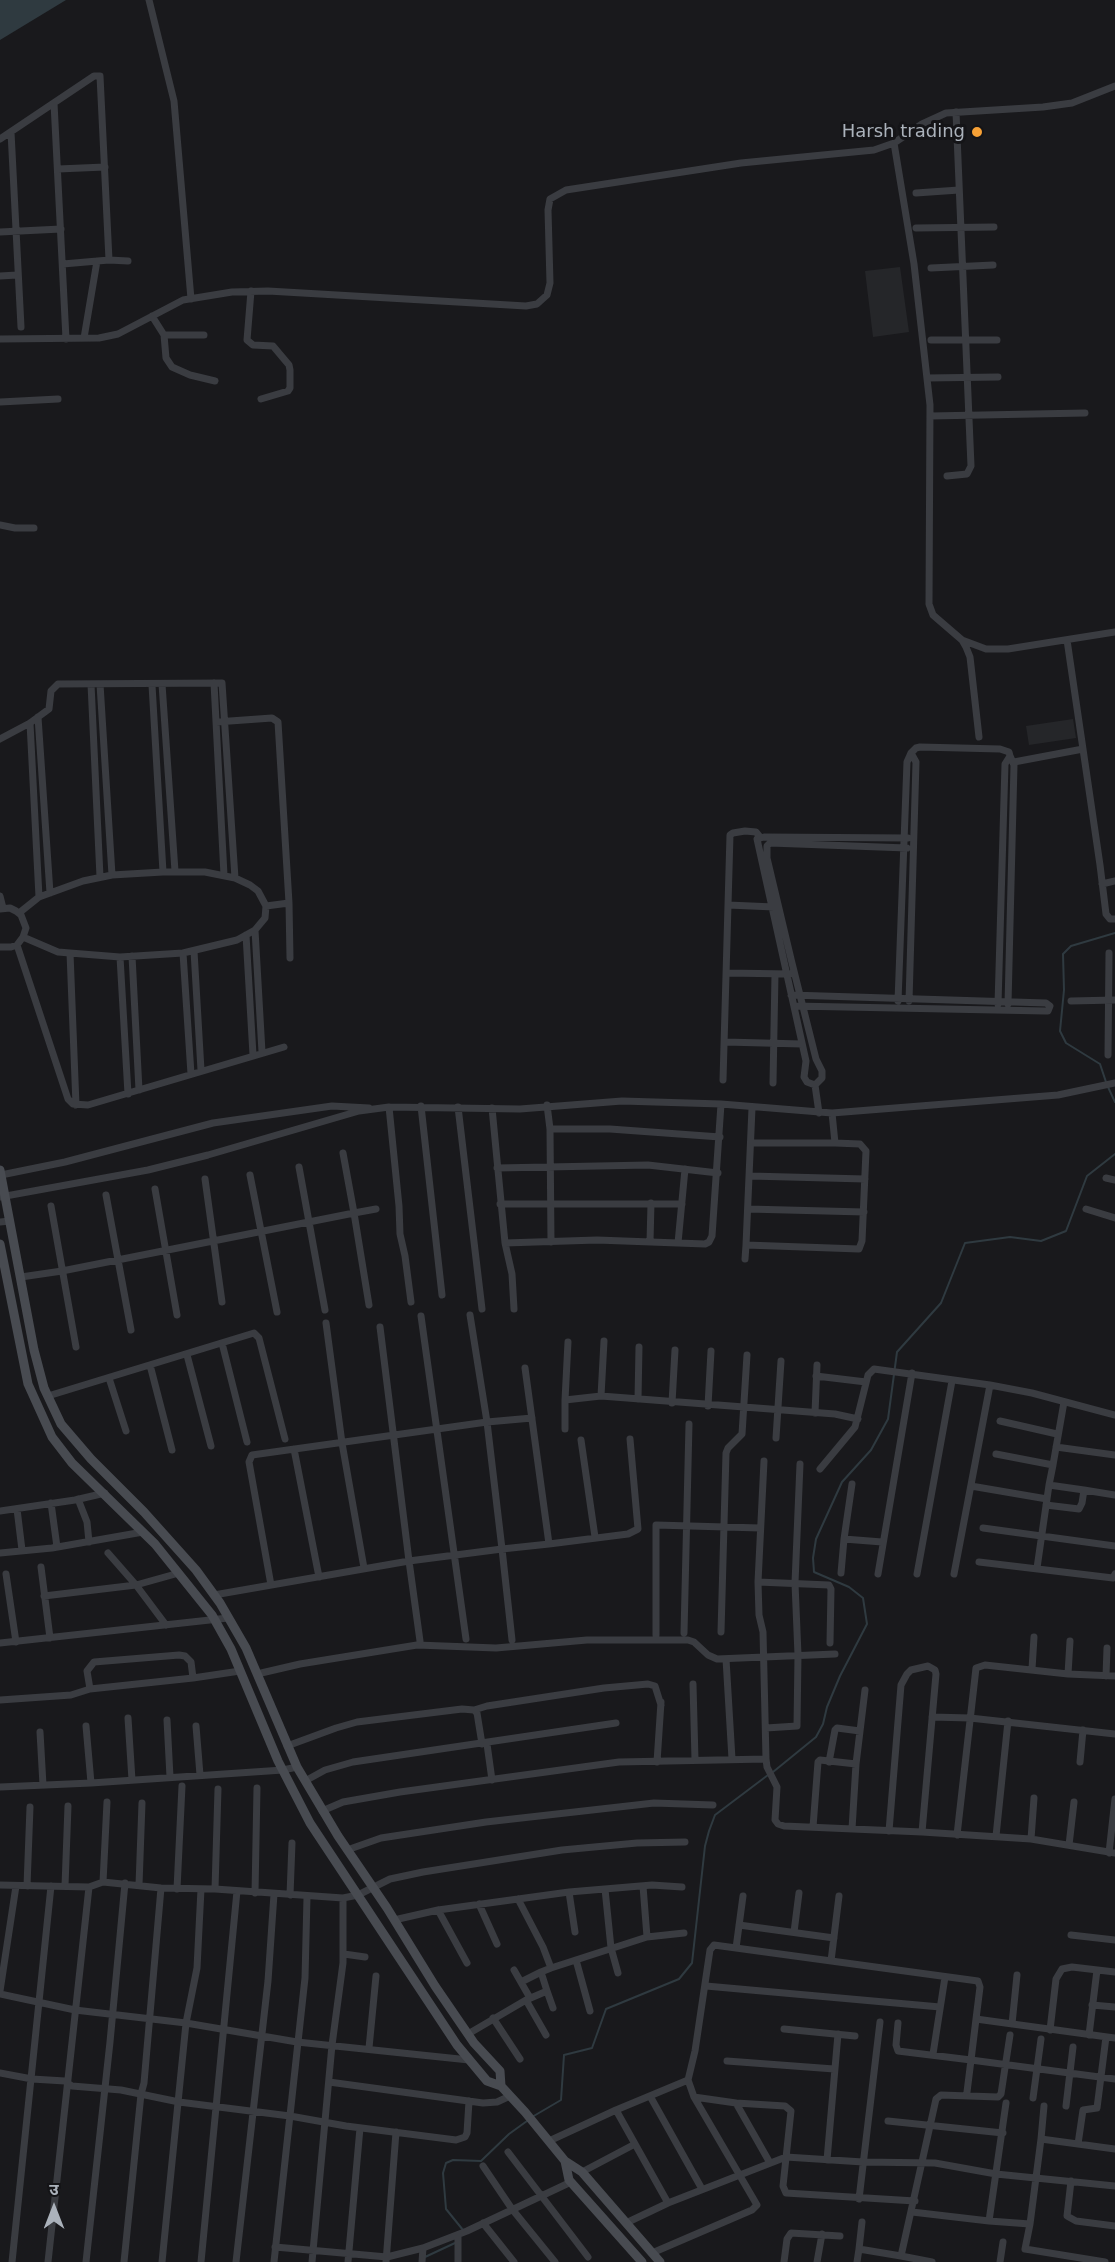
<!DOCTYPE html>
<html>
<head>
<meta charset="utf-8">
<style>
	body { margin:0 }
	#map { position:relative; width:1115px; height:2262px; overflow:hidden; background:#19191c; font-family:"DejaVu Sans","Noto Sans Devanagari",sans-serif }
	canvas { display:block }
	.north { position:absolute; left:24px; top:2178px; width:60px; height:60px; -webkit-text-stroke:4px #141417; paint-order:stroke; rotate:0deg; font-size:16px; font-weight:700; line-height:24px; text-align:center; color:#abb2bb }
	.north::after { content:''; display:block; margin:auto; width:21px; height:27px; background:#abb2bb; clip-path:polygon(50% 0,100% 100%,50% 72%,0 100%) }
</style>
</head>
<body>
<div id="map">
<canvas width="1115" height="2262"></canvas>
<div class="north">उ</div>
</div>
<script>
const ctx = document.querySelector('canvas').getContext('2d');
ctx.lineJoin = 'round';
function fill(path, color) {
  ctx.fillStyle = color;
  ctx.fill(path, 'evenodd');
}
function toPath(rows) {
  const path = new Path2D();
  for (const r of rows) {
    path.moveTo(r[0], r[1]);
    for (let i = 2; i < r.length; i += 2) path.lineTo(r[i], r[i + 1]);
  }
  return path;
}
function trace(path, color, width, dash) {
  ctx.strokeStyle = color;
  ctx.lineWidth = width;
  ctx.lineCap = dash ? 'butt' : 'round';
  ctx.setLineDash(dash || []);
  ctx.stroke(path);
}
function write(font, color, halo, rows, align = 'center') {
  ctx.font = font + ' "DejaVu Sans",sans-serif';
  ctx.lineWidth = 6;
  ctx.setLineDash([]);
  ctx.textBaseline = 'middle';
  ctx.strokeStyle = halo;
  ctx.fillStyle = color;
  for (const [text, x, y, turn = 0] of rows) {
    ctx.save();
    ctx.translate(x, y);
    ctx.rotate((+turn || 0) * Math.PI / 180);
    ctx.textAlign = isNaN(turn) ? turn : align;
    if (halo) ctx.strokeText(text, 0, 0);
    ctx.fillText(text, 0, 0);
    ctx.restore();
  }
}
const built = toPath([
	[900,267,909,332,873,337,865,271],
	[1073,719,1076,738,1029,745,1026,726]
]);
const water = toPath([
	[0,0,66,0,0,40]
]);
const stream = toPath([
	[1106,1082,1100,1064,1066,1043,1060,1031,1064,990,1063,954,1071,946,1115,933],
	[1108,1087,1115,1102],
	[773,1772,816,1737,823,1724,827,1707,840,1676,867,1624,863,1598,849,1587,814,1572,813,1558,816,1539,842,1482,871,1450,888,1419,897,1352,941,1303,965,1243,1010,1237,1041,1241,1066,1231,1087,1176,1115,1154],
	[532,2117,561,2100,564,2055,592,2048,606,2009,679,1979,692,1963,705,1846,709,1831,715,1815,768,1775],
	[463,2230,446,2209,443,2173,446,2163,453,2160,481,2161,509,2134,527,2121],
	[425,2257,455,2243]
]);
const street = toPath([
	[149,0,174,101,191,299],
	[54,103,66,339],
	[11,132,21,327],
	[0,139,94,76,100,76,109,260],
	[894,143,914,264,930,405,929,604,933,615,962,640,966,647,970,657,979,737],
	[58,169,105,167],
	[916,193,959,190],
	[916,228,994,227],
	[0,232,61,229],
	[63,264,109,260,128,261],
	[931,268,993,265],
	[0,276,17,275],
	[251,291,247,340,253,345,273,346,289,365,290,370,290,388,288,391,261,399],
	[152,316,164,335,166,358,172,367,190,375,215,381],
	[164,335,204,335],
	[84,338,97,261],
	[0,339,99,338,118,334,183,300,232,292,268,291,526,306,537,304,547,295,550,283,548,210,550,199,566,190,741,163,874,150,894,143,922,124,946,113,1043,107,1072,103,1115,86],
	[931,340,997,340],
	[927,378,998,377],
	[0,402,58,399],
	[930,416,1085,413],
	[947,476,967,474,971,466,956,112],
	[0,525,15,528,34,528],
	[962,640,986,649,1008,649,1115,632],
	[1067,640,1100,865,1106,914,1110,919,1115,919],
	[214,683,224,875],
	[91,684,100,877],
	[100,684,112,875],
	[162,684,175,871],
	[152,685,163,872],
	[38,717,50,893],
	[216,722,272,718,278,722,289,903,266,906],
	[30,723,39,897],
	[0,739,30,723,49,709,51,691,58,684,222,683,235,878],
	[911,753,916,748,920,747,1000,749,1009,752,1010,756],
	[1014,762,1083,749],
	[1102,884,1115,881],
	[0,896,3,908],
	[289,903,290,958],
	[728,905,774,907],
	[0,909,10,908,16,911,21,915,26,928,23,937,17,945,11,947,0,947],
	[19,913,39,897,83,881,112,875,163,872,205,872,235,878,250,885,258,891,266,906,265,918,255,930,237,940,183,953,120,957,70,953,58,952,23,937],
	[255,930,262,1052],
	[246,935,253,1055],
	[17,945,68,1099,73,1104,88,1105,284,1047],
	[194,951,201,1070],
	[70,953,76,1105],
	[183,953,191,1074],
	[132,956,139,1090],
	[120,957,128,1094],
	[727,973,790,974],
	[791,995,1046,1003,1050,1006,1048,1011,1045,1011,794,1006],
	[898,1001,907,762,911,753,916,762,909,1001],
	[1071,1001,1115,1000],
	[998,1004,1005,764,1010,756,1014,765,1008,1004],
	[725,1042,802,1044],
	[1108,1055,1109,953],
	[723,1080,730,835,733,833,745,831,756,832,760,837],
	[773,1083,775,974],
	[815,1085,807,1082,804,1077,806,1061,757,839,764,837,908,838],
	[547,1105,550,1129,551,1242],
	[421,1106,442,1295],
	[389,1107,399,1206,400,1234,405,1256,411,1302],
	[458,1107,482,1309],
	[492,1108,505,1243,597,1240,705,1244,709,1242,712,1236,721,1104],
	[752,1108,746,1245,859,1249,862,1241,866,1151,860,1144,835,1143,832,1113],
	[819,1113,815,1085,822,1078,822,1071,816,1059,792,963,767,858,767,846,770,843,907,848],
	[550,1129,610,1129,720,1137],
	[752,1143,835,1143],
	[299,1167,325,1310],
	[497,1168,648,1165,718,1173],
	[1,1175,65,1162,213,1123,332,1106,369,1108],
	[250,1175,277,1312],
	[750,1176,865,1179],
	[1106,1178,1115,1180],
	[205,1179,222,1302],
	[155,1189,177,1315],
	[106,1195,131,1330],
	[0,1197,148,1170,208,1155,359,1111,389,1107,520,1109,622,1101,721,1104,832,1113,1058,1095,1115,1083],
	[500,1204,682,1204],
	[51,1206,76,1347],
	[748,1209,864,1212],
	[1086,1209,1115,1218],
	[0,1222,10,1221],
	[650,1242,651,1203],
	[505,1243,512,1274,514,1309],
	[678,1243,685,1169],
	[745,1259,746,1245],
	[21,1277,62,1271,354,1213,343,1153],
	[369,1305,354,1213,376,1209],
	[470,1315,487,1422,502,1549,549,1544,525,1368],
	[421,1316,466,1639],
	[326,1323,342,1443,364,1568],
	[568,1342,565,1400,601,1396,835,1414,858,1419],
	[222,1343,247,1442],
	[187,1355,211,1446],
	[150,1365,172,1450],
	[816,1376,866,1382],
	[109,1378,126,1431],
	[48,1396,254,1333,259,1338,285,1439],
	[601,1396,604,1341],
	[638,1399,639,1347],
	[672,1403,675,1350],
	[708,1406,711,1351],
	[815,1413,817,1365],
	[1000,1421,1057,1434],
	[565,1429,565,1400],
	[776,1438,781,1361],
	[581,1440,595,1537],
	[1056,1447,1115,1455],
	[294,1449,319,1577],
	[996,1454,1053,1465,1064,1402],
	[764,1461,758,1582,759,1615,763,1632,766,1759,767,1767,777,1787,775,1820,778,1824,784,1826,922,1832,1031,1839,1115,1853],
	[820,1469,855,1427,868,1375,874,1369,990,1385,1032,1393,1115,1415],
	[1049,1485,1084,1490],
	[971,1486,1047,1499],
	[78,1499,87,1522,89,1542],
	[51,1503,57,1547],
	[1046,1505,1079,1509,1082,1503,1084,1490,1115,1495],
	[17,1509,22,1550],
	[0,1511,75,1500,105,1493],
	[983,1528,1115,1546],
	[844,1539,882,1542],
	[549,1544,628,1534,638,1529,630,1439],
	[0,1553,52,1548,143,1532],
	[108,1553,136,1585,166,1625],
	[979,1562,1113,1578,1115,1574],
	[41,1567,50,1638],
	[1037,1568,1049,1485,1053,1465],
	[841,1573,844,1539,852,1484],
	[6,1574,16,1642],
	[878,1574,912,1373],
	[917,1574,952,1381],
	[954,1574,990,1385],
	[758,1582,829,1585,831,1589,830,1643],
	[271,1585,249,1462,252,1455,487,1422,532,1418],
	[214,1595,409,1561,380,1327],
	[44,1596,136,1585,179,1573],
	[721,1632,726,1453,728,1448,742,1434,747,1355],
	[684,1633,689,1424],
	[656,1635,656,1525,760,1528],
	[420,1641,409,1561,502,1549,512,1640],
	[0,1643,228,1618],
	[726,1659,732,1759],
	[1032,1669,1034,1637],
	[257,1674,300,1664,417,1645,496,1648,587,1640,688,1640,694,1642,708,1655,717,1659,835,1654],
	[1068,1674,1070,1641],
	[1106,1676,1107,1648],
	[693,1684,695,1760],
	[90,1689,87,1671,94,1662,179,1655,185,1656,191,1662,193,1678],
	[0,1700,71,1695,90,1689,193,1678,240,1671],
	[474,1710,487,1706,604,1688,648,1684,655,1686,661,1705],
	[932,1717,970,1718,1115,1734],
	[128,1718,132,1780],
	[167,1720,170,1777],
	[86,1726,91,1783],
	[196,1726,200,1775],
	[766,1728,797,1726,798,1655,795,1583,800,1464],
	[40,1732,43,1785],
	[487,1744,492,1780],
	[287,1746,336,1728,357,1722,462,1709,474,1710,477,1713,482,1744],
	[657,1762,661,1702],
	[829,1762,835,1730,837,1728,860,1731],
	[1080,1762,1083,1730],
	[305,1781,325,1770,353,1762,616,1723],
	[0,1787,91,1783,283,1770,297,1767],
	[322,1811,343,1802,400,1792,619,1762,766,1759],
	[813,1827,818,1762,820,1760,856,1764],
	[852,1829,856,1764,865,1690],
	[889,1831,901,1685,907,1674,911,1670,928,1666,935,1670,936,1674,922,1832],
	[957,1835,976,1668,985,1665,1068,1674,1115,1676],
	[996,1836,1008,1721],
	[1031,1839,1034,1798],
	[1069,1845,1074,1802],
	[347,1850,381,1838,486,1822,654,1803,713,1805],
	[1109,1853,1115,1799],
	[103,1882,107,1802],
	[0,1885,89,1887,103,1882,161,1888,215,1889,343,1898,358,1895,390,1879,423,1872,562,1850,637,1843,685,1842],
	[139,1885,142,1803],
	[27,1886,30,1807],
	[65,1886,68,1806],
	[177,1889,182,1786],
	[215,1889,218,1789],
	[605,1889,611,1948,618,1973],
	[569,1892,575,1932],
	[255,1893,257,1788],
	[290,1895,292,1843],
	[743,1896,736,1948,978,1981,980,1987,976,2019,1115,2038],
	[518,1899,543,1947,551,1968,541,1972,547,1991,526,2000,546,2035],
	[479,1904,497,1944],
	[438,1910,467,1963],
	[394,1920,438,1910,569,1892,652,1885,682,1887],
	[739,1925,834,1938],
	[794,1932,799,1893],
	[1071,1935,1115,1940],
	[647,1937,684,1933],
	[736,1948,714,1945,710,1950,695,2051,688,2080,694,2097,736,2103,770,2163],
	[344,1954,365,1957],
	[576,1960,590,2011],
	[831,1961,839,1896],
	[551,1968,647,1937,643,1886],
	[514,1970,530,1998],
	[521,1982,541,1972],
	[706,1986,940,2007],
	[0,1991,16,1886],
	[547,1991,553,2008],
	[0,1994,75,2010,186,2023,297,2042,469,2060],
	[1092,2005,1115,2007],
	[493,2018,520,2059],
	[976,2019,971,2060,1115,2079],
	[898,2023,896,2045,898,2051,971,2060,967,2092],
	[1012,2024,1017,1975],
	[784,2029,855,2036],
	[1050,2030,1056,1979,1062,1969,1072,1967,1115,1972],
	[468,2034,526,2000],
	[1089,2035,1097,1970],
	[369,2048,376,1976],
	[933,2054,945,1977],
	[727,2061,834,2069],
	[0,2073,32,2079,65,2081,72,2086,121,2090,179,2102,290,2116,346,2126,456,2140,465,2137,467,2133,469,2101],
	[329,2082,483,2103,497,2102,510,2096],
	[650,2096,702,2189],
	[1033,2098,1041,2039],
	[736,2103,785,2106,791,2111,783,2186,786,2193,915,2201],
	[1066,2106,1073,2047],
	[616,2110,668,2203],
	[888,2121,1003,2133],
	[1041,2139,1044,2106],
	[549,2141,616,2110,688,2080],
	[1078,2144,1083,2110,1097,2108,1106,2037],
	[508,2152,588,2257],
	[827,2160,838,2034],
	[483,2166,512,2209,555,2262],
	[582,2172,635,2144],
	[1071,2181,1067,2216,1076,2221,1115,2226],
	[859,2199,880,2022],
	[912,2212,989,2221,1006,2103],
	[989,2221,1030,2224,1041,2139,1115,2149],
	[483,2223,514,2262],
	[626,2223,668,2203,786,2157,863,2162,935,2163,996,2174,1115,2186],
	[1030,2224,1025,2249,1105,2262],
	[275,2247,387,2257,423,2248,467,2231,571,2182],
	[859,2249,862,2222],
	[652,2253,752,2210,757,2205,694,2097],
	[12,2262,51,1886],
	[48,2262,89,1887],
	[86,2262,110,2042,125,1883],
	[124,2262,141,2094,144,2083,161,1888],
	[162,2262,186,2023,197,1968,201,1889],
	[201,2262,237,1891],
	[236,2262,268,1981,274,1894],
	[274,2262,305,1978,307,1897],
	[312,2262,332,2045,343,1963,343,1898],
	[348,2262,360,2128],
	[386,2262,396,2132],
	[422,2262,423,2248],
	[458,2262,458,2235],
	[784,2262,787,2239,791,2233,840,2236],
	[817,2262,822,2234],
	[857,2262,859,2249,901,2256],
	[932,2262,901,2256,936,2099,941,2095,998,2097,1001,2094,1010,2035],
	[1000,2262,1003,2242]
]);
const secondary = toPath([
	[0,1170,34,1350,44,1388,61,1424,91,1459,144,1512,196,1570,220,1603,246,1648,297,1767,338,1836,387,1908,435,1986,474,2043,500,2071,501,2086],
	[0,1244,28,1384,52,1437,72,1463,155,1544,212,1615,231,1649,278,1761,310,1823,457,2045,487,2081,501,2086,525,2112,565,2161,582,2172,660,2262],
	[565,2161,569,2180,642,2262]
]);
const markers = [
	[977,132,6,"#f7a136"]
];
const poiNames = [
	["Harsh trading",965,132]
];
fill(built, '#252629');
fill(water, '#2f3a40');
trace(stream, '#2f3a40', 2);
trace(street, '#3a3c41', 7);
trace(secondary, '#484b51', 9);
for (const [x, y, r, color] of markers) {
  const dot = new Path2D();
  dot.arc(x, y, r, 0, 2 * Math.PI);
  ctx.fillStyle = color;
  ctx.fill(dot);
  trace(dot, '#141417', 2);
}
write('18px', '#abb2bb', '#141417', poiNames, 'right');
</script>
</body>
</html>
